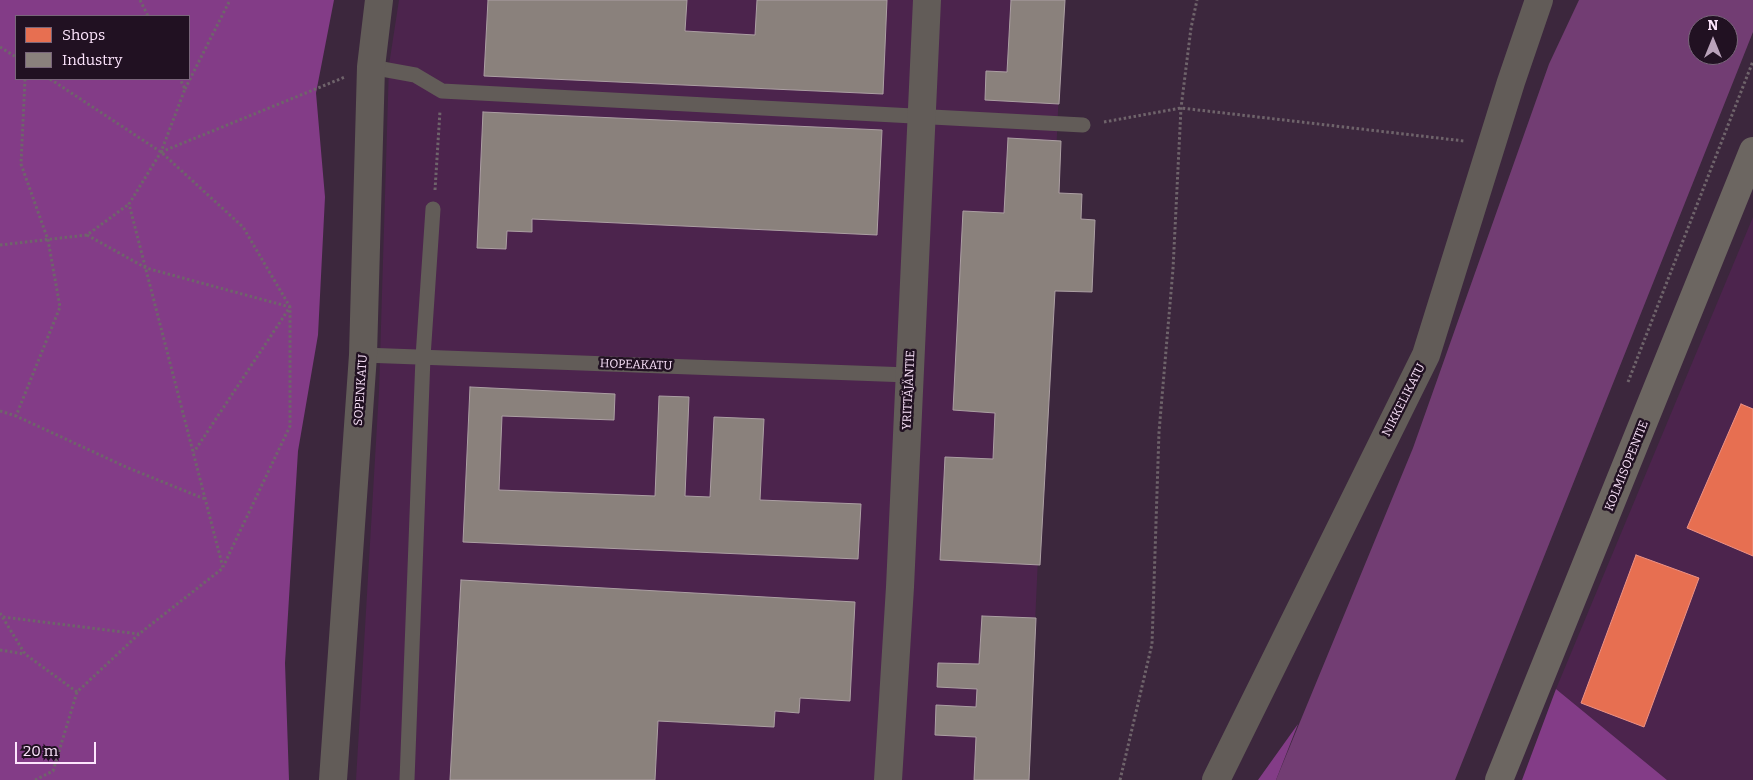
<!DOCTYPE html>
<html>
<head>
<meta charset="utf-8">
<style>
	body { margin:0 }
	#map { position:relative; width:1753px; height:780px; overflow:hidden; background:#3c273d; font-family:Bitter,serif }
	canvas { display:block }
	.legend { position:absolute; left:15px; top:15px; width:175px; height:65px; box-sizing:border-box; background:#211122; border:1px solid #79667a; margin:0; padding:6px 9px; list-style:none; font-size:15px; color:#fde5fd }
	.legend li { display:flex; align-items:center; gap:10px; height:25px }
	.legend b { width:25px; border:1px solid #79667a }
	.north { position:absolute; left:1688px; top:15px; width:50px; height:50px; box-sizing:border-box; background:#211122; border:1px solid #79667a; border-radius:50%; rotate:0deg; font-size:14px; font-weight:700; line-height:20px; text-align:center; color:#fde5fd }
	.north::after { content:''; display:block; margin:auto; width:18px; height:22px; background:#b9a2ba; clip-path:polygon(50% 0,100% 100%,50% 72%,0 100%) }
	.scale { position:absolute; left:15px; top:742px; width:81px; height:22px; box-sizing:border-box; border:2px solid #fde5fd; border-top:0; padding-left:6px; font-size:15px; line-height:18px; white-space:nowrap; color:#fde5fd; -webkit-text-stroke:4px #211122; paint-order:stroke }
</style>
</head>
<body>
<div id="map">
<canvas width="1753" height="780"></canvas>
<ul class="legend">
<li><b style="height:14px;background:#e76f51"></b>Shops</li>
<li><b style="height:14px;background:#8a817c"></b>Industry</li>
</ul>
<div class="north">N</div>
<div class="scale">20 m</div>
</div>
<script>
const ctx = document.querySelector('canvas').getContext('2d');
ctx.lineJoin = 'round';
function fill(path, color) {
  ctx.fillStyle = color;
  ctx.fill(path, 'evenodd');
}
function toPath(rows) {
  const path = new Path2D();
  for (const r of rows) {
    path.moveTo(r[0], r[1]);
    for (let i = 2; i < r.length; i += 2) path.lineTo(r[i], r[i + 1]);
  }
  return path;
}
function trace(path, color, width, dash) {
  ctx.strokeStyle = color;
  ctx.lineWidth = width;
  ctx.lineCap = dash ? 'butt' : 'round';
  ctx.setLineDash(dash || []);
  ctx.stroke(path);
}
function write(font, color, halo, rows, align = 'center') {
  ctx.font = font + ' Bitter,serif';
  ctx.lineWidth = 5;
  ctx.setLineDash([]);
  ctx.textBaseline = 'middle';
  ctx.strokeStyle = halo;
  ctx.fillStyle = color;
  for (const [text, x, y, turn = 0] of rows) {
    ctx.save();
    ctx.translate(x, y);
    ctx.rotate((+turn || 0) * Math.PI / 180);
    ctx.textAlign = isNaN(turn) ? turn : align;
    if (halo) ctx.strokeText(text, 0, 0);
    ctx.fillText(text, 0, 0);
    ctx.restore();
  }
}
const built = toPath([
	[399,0,1063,0,1028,780,356,780,379,391,389,65],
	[1753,217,1753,780,1667,780,1556,689]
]);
const green = toPath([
	[1579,0,1753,0,1753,32,1455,780,1276,780,1413,448,1549,64],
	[1698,25,1728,25,1728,55,1698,55]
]);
const forest = toPath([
	[0,0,334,0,316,93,325,197,318,335,298,451,285,663,289,780,0,780],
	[16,16,189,16,189,79,16,79],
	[1556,689,1667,780,1522,780],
	[1298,724,1276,780,1258,780]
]);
const shops = toPath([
	[1741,404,1753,409,1753,556,1687,528,1741,404],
	[1636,555,1699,578,1644,727,1581,703,1636,555]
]);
const industry = toPath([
	[488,0,687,0,685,31,755,35,757,0,887,0,883,94,484,76,488,0],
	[1011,0,1065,0,1059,104,985,100,986,71,1007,72,1011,0],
	[483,112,882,130,877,235,532,219,532,232,507,231,506,249,477,248,483,112],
	[1008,138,1061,141,1059,193,1082,194,1081,219,1095,220,1092,292,1055,291,1040,565,940,560,945,457,993,459,995,413,953,410,963,211,1004,213,1008,138],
	[470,387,615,394,614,420,502,416,499,490,655,496,659,396,689,397,685,496,710,497,714,417,764,419,760,500,861,504,858,559,463,542,470,387],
	[461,580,855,602,850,701,800,698,799,713,775,711,774,727,658,721,655,780,450,780,461,580],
	[982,616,1036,618,1029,780,974,780,976,737,935,735,936,705,976,707,977,689,937,687,938,663,979,664,982,616]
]);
const path = toPath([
	[140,0,148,16],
	[0,47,16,57],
	[25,79,21,164,48,240,60,307,16,416,126,467,205,499],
	[50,79,161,152,243,227,290,307,194,452],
	[185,89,230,0],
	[1104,122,1181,108,1464,141],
	[161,152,345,77],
	[435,190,440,111],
	[87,235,146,268,290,307,290,426,223,567],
	[0,245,87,235,129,204],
	[1628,382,1753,61],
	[0,411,16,416],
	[0,613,25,654,77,692],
	[3,617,139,634],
	[0,650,24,654],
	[35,780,53,771,77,692,139,634,223,568,129,204,161,152,185,89,180,79],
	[1120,780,1152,644,1159,432,1173,269,1181,108,1191,28,1197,0]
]);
const service = toPath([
	[371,67,415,75,442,91,1083,125],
	[363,355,909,375],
	[407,780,423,357,433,209]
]);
const minor = toPath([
	[333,780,363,355,371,67,379,0],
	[888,780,900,587,927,0]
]);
const tertiary = toPath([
	[1216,780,1426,355,1511,82,1539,0]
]);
const secondary = toPath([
	[1499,780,1753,151]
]);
const streetNames = [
	["HOPEAKATU",636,365,2],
	["SOPENKATU",361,390,-86],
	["YRITTÄJÄNTIE",909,390,-87],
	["NIKKELIKATU",1404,400,-63],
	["KOLMISOPENTIE",1627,466,-68]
];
fill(built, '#4c244d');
fill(green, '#723d73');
fill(forest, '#833c87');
fill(shops, '#e76f51');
trace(shops, '#ee9285', 1);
fill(industry, '#8a817c');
trace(industry, '#ac9fa3', 1);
trace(path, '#6f646b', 3, [2.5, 2.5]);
trace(service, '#625c58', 15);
trace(minor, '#625c58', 28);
trace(tertiary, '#625c58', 28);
trace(secondary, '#6c6661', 28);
write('12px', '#fde5fd', '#211122', streetNames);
</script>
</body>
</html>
